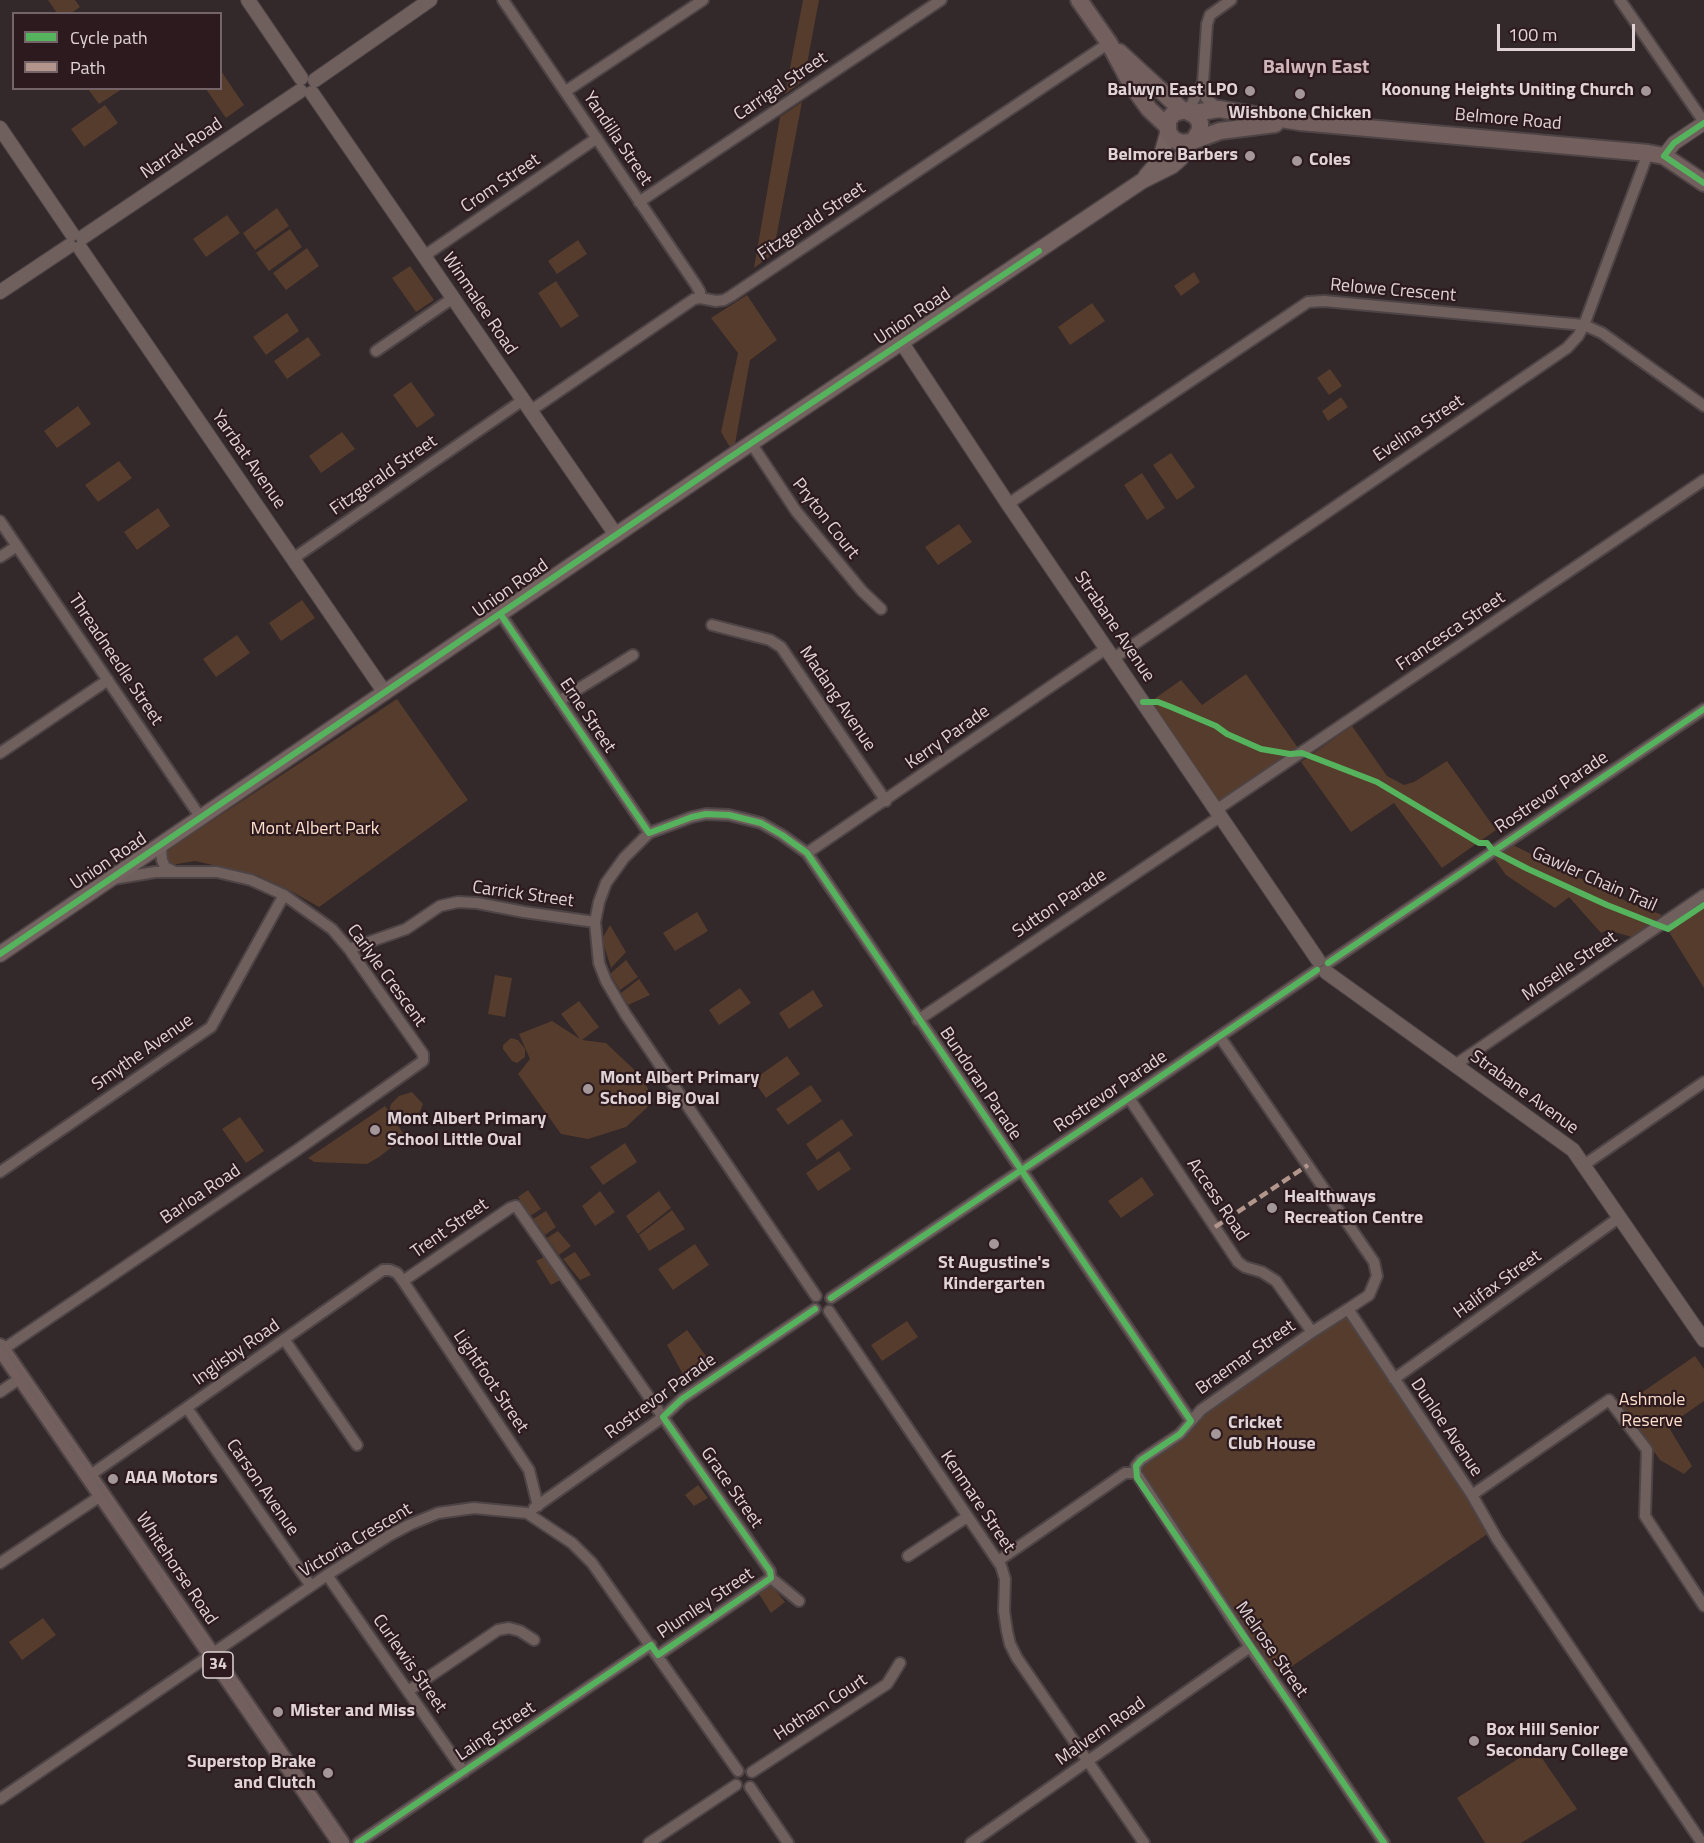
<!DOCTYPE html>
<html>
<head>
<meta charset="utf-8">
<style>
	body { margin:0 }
	#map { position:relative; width:1704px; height:1843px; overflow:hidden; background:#33282a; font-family:"Titillium Web",sans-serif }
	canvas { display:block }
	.legend { position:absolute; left:12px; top:12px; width:210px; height:78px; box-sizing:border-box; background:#2d1a1e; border:2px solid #756467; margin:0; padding:8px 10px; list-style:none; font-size:18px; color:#e0d3d5 }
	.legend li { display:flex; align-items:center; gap:12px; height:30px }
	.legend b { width:30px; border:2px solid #756467 }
	.scale { position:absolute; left:1497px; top:24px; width:138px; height:27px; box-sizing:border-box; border:3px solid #e0d3d5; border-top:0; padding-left:8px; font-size:18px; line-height:21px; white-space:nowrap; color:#e0d3d5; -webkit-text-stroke:4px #2d1a1e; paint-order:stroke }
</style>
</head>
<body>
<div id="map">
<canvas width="1704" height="1843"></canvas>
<ul class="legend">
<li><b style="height:8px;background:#56b35d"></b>Cycle path</li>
<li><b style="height:8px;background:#b2968c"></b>Path</li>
</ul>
<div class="scale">100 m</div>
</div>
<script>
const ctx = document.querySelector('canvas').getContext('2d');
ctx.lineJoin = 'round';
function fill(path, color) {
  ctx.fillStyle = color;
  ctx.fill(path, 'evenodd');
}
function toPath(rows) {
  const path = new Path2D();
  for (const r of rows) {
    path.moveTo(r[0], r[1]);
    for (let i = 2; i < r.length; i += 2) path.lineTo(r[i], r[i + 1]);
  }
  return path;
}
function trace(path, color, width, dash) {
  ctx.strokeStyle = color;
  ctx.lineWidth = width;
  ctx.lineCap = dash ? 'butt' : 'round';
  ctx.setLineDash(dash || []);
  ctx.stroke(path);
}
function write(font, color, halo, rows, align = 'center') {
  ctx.font = font + ' "Titillium Web",sans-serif';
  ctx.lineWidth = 4.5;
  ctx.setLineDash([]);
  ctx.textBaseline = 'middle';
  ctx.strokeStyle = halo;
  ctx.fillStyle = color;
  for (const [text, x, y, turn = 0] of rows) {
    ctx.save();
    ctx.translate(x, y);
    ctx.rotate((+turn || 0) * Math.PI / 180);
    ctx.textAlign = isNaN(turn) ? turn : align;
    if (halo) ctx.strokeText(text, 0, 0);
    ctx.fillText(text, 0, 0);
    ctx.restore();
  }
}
const green = toPath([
	[48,0,75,0,80,7,71,13,57,13],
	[803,0,819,0,804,80,785,94],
	[221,71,244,105,226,118,206,89,220,88],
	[88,89,122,89,99,104],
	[802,102,773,254,754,268,780,117],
	[105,105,118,123,84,147,71,129],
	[277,208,289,226,255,250,243,233],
	[227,215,240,233,206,257,193,239],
	[290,229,302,247,269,271,256,253],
	[578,240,587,254,557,274,548,261],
	[307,248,319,266,286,290,273,273],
	[410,266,434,300,416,312,392,278],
	[1194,272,1200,282,1181,296,1174,286],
	[556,281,579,316,561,328,538,293],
	[747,295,777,340,750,360,735,444,731,449,721,432,738,353,711,318],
	[1092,303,1105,321,1070,345,1058,327],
	[287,313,299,331,266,355,253,337],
	[308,337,321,355,287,379,274,361],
	[1330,369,1342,386,1329,395,1317,378],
	[411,382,435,415,417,428,393,395],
	[1341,397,1348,407,1328,421,1322,411],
	[78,406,91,424,57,448,44,431],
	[342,432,355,449,321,473,309,456],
	[1171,453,1195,487,1177,500,1153,465],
	[119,461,132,478,98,502,85,485],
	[1142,473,1165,508,1147,520,1124,485],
	[158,508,170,526,137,550,124,532],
	[959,524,972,542,938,565,925,547],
	[302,600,315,618,281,641,269,623],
	[237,635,250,653,216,677,203,659],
	[1246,674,1298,748,1218,802,1150,702,1181,680,1202,705],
	[397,699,468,800,319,907,289,890,257,875,195,861,171,865,163,856,172,847],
	[1352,726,1387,776,1404,785,1414,782,1447,761,1496,830,1442,868,1394,803,1351,832,1301,762],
	[1513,845,1628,902,1662,915,1632,937,1607,930,1601,933,1569,897,1555,908,1506,875,1493,857],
	[1704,908,1704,988,1669,932],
	[697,912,708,931,675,951,663,933],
	[610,925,626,952,611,968,602,939],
	[626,960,638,977,620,990,610,974],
	[495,975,512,978,505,1017,488,1014],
	[639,979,650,995,628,1005,621,993],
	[740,988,751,1003,719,1025,709,1010],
	[813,990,823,1006,789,1029,779,1013],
	[579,1001,599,1027,582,1040,606,1043,642,1077,654,1101,626,1127,588,1139,561,1134,518,1074,530,1059,519,1034,552,1021,580,1039,561,1014],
	[511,1038,518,1040,525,1049,525,1057,517,1063,512,1061,503,1049,503,1045],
	[787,1056,800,1074,766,1098,753,1080],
	[811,1085,822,1101,788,1125,776,1109],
	[412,1092,423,1104,419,1114,409,1123,397,1123,405,1137,379,1157,367,1164,314,1162,308,1158,385,1106,389,1111,391,1104,399,1096],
	[240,1117,264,1151,246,1163,222,1129],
	[842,1119,853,1135,817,1160,806,1144],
	[625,1143,637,1162,603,1185,590,1167],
	[839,1151,851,1169,818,1191,806,1173],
	[1142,1177,1154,1195,1121,1218,1108,1201],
	[528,1190,541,1209,530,1216,518,1197],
	[600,1191,615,1212,595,1226,582,1206],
	[659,1191,671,1208,638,1234,626,1216],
	[672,1210,685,1229,649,1251,639,1235],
	[546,1211,556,1227,545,1235,533,1219],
	[558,1231,571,1246,559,1255,547,1238],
	[695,1244,709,1265,673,1290,658,1269],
	[575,1252,591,1275,580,1280,563,1259],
	[544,1257,560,1280,551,1285,536,1261],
	[1348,1309,1492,1531,1273,1679,1136,1473,1141,1460],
	[907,1321,918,1337,882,1361,871,1345],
	[687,1330,711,1363,685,1378,667,1345],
	[1695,1356,1704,1369,1704,1401,1668,1426,1692,1466,1684,1474,1660,1460,1622,1406],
	[698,1485,708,1498,694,1506,685,1495],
	[771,1585,785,1602,771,1613,759,1594],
	[43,1618,56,1635,22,1660,9,1642],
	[1535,1748,1577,1809,1521,1843,1485,1843,1457,1798]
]);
const minor = toPath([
	[503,0,696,285,700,292,700,298],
	[1620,0,1704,122],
	[566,91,703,0],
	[1219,109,1206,98,1203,83,1207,24,1210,15,1231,0],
	[1188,111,1203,83],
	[639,202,941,0],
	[424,256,597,138],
	[376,351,453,298],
	[530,411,694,299,700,298,716,301,724,300,731,296,1109,43],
	[751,443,796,511,862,591,881,609],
	[1008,504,1308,302,1324,301,1584,325,1602,333,1704,406],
	[0,521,201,818],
	[0,557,17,546],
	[294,558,523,400],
	[501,615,649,833],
	[712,625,770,640,781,647,886,801],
	[1114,658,1567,348,1578,336,1584,325,1648,153],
	[559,701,633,655],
	[0,753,108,680],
	[1216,810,1704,480],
	[164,843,161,851,162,860,165,867,173,871],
	[807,853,1107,648],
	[349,949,406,929,440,906,458,902,477,903,524,912,595,922],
	[1328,963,1704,709],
	[918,1020,1221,816],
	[1220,1037,1374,1262,1377,1276,1369,1295,1348,1309,1472,1495,1497,1539,1702,1843],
	[1455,1065,1704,895],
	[1129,1098,1238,1262,1245,1267,1262,1272,1276,1281,1312,1332],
	[1584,1165,1704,1082],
	[0,1172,211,1027,284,895],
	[403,1281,510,1208,516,1206,770,1571,771,1578,799,1601],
	[816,1296,626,1015,606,981,599,963,595,922,599,902,606,883,624,858,649,833,692,817,706,814,729,815,761,823,782,835,807,853,1191,1421],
	[831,1298,1129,1098,1317,970],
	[829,1311,1001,1566,1005,1579,1004,1611,1007,1631,1010,1644,1017,1658,1144,1843],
	[284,1339,357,1445],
	[2,1350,297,1150,423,1061,423,1054,349,949,332,929,284,895,251,880,217,872,155,872,113,879],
	[1394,1379,1620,1217],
	[0,1392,22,1377],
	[187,1408,311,1586],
	[1136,1473,1250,1647,1290,1703,1384,1843],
	[1136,1473,1136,1466,1141,1460,1180,1434,1201,1410,1312,1332,1348,1309],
	[89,1476,383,1270,390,1270,397,1273,403,1281,529,1470,538,1506],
	[1472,1495,1609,1400,1647,1450,1645,1516,1704,1606],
	[534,1508,663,1417,682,1399,815,1309],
	[908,1556,967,1517],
	[998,1561,1125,1473,1136,1473],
	[0,1563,102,1495],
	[327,1575,464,1772],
	[658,1655,771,1578],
	[408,1691,498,1630,509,1628,520,1631,534,1640],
	[752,1772,887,1684,900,1663],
	[750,1787,788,1843],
	[0,1799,327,1575,390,1535,409,1525,438,1513,474,1508,527,1513,572,1543,592,1563,738,1771],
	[358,1843,651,1645],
	[649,1843,736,1785],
	[971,1843,1250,1647]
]);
const tertiary = toPath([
	[248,0,301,78],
	[315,80,430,0],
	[312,93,616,535],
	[0,128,72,234],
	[1664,156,1674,143,1704,123],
	[83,237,300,91],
	[80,248,385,693],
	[0,292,69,246],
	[902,343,1008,504,1318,960],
	[1326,972,1573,1150,1704,1340]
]);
const secondary = toPath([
	[1146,176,1160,160,1168,132],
	[0,954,726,460,1142,181,1172,166,1180,159,1190,142]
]);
const primary = toPath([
	[1079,0,1109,43,1131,84,1149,109,1167,126],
	[1119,52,1182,110],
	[1194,113,1219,109,1300,122,1648,153,1664,156,1704,183],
	[1194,140,1200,130,1200,123,1196,116,1185,110,1174,113,1168,120,1168,132,1173,139,1181,143,1190,142,1220,131,1275,124],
	[0,1347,341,1843]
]);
const tram = toPath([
	[0,1343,344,1843]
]);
const quiet = toPath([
	[1215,1227,1308,1165]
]);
const cycleway = toPath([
	[1704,123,1674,143,1664,156,1704,183],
	[501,615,649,833,692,817,706,814,729,815,761,823,782,835,807,853,1191,1421,1180,1434,1141,1460,1136,1466,1137,1478,1384,1843],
	[1143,702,1158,702,1171,707,1216,726,1227,734,1261,749,1290,754,1302,753,1377,782,1479,843,1487,843,1493,851,1528,869,1607,905,1668,929,1704,905],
	[0,954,726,460,1039,251],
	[1328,963,1704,709],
	[831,1298,1129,1098,1317,970],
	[358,1843,651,1645,658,1655,771,1578,770,1571,663,1417,682,1399,815,1309]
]);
const markers = [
	[1250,91,6,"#a39799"],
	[1646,91,6,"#a39799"],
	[1300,94,6,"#a39799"],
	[1250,156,6,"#a39799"],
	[1297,161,6,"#a39799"],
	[588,1089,6,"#a39799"],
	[375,1130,6,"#a39799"],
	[1272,1208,6,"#a39799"],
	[994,1244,6,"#a39799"],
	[1216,1434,6,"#a39799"],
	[113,1479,6,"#a39799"],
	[278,1712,6,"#a39799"],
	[1474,1741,6,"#a39799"],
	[328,1773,6,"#a39799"]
];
const shields = [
	[218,1665,30]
];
const shieldNames = [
	["34",218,1665]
];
const streetNames = [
	["Carrigal Street",781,87,-34],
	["Belmore Road",1508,120,5],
	["Yandilla Street",617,139,56],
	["Narrak Road",182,149,-34],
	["Crom Street",501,184,-34],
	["Fitzgerald Street",812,222,-34],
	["Relowe Crescent",1393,291,5],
	["Winmalee Road",479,304,56],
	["Union Road",913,317,-34],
	["Evelina Street",1419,429,-34],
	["Yarrbat Avenue",248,460,55],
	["Fitzgerald Street",384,476,-35],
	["Pryton Court",825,519,52],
	["Union Road",511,589,-35],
	["Strabane Avenue",1114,627,56],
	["Francesca Street",1451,632,-34],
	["Threadneedle Street",115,660,56],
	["Madang Avenue",837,699,56],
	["Erne Street",587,716,56],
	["Kerry Parade",948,738,-35],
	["Rostrevor Parade",1552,793,-34],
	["Union Road",109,862,-34],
	["Gawler Chain Trail",1594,880,24],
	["Carrick Street",523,895,8],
	["Sutton Parade",1060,904,-34],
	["Moselle Street",1570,967,-34],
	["Carlyle Crescent",386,976,54],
	["Smythe Avenue",143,1053,-35],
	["Bundoran Parade",980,1084,56],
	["Rostrevor Parade",1111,1092,-34],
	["Strabane Avenue",1524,1093,36],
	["Barloa Road",201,1195,-34],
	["Access Road",1217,1200,56],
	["Trent Street",450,1229,-35],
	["Halifax Street",1498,1285,-36],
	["Inglisby Road",237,1353,-35],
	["Braemar Street",1246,1358,-35],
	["Lightfoot Street",490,1382,56],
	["Rostrevor Parade",661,1397,-36],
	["Dunloe Avenue",1446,1428,56],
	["Carson Avenue",262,1488,55],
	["Grace Street",731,1488,55],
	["Kenmare Street",977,1502,56],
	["Victoria Crescent",356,1541,-31],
	["Whitehorse Road",176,1569,56],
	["Plumley Street",706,1604,-34],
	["Melrose Street",1271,1650,55],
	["Curlewis Street",409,1664,55],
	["Hotham Court",821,1708,-33],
	["Laing Street",496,1732,-34],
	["Malvern Road",1101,1732,-35]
];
const poiNames = [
	["Balwyn East LPO",1238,91,"right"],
	["Koonung Heights Uniting Church",1634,91,"right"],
	["Wishbone Chicken",1300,114,"center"],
	["Belmore Barbers",1238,156,"right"],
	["Coles",1309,161],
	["Mont Albert Primary",600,1079],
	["School Big Oval",600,1100],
	["Mont Albert Primary",387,1120],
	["School Little Oval",387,1141],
	["Healthways",1284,1198],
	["Recreation Centre",1284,1219],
	["St Augustine's",994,1264,"center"],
	["Kindergarten",994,1285,"center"],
	["Cricket",1228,1424],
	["Club House",1228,1445],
	["AAA Motors",125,1479],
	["Mister and Miss",290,1712],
	["Box Hill Senior",1486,1731],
	["Secondary College",1486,1752],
	["Superstop Brake",316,1763,"right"],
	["and Clutch",316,1784,"right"]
];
const parkNames = [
	["Mont Albert Park",315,830],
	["Ashmole",1652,1401],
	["Reserve",1652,1422]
];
const neighbourhoodNames = [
	["Balwyn East",1316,68]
];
fill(green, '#563c2c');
trace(minor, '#4e4446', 14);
trace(tertiary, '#4e4446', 16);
trace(secondary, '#4e4446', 18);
trace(primary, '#4e4446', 20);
trace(minor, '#6f605e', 10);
trace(tertiary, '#6f605e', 14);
trace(secondary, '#746360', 15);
trace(primary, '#735f5d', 16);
trace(tram, '#6c6060', 1.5);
trace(quiet, '#b2968c', 4.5, [9, 4.5]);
trace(cycleway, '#56b35d', 6);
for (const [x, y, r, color] of markers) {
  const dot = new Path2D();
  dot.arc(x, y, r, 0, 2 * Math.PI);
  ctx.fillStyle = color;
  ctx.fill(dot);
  trace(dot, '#2d1a1e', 2);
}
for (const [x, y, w] of shields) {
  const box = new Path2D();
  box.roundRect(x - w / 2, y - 13, w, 26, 4.5);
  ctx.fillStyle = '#2d1a1e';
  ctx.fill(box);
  trace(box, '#e0d3d5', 1.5);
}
write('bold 16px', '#e0d3d5', null, shieldNames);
write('18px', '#e0d3d5', '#2d1a1e', streetNames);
write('bold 18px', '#e0d3d5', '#2d1a1e', poiNames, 'left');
write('18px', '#fcdeca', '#2d1a1e', parkNames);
write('bold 20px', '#d0b6ba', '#2d1a1e', neighbourhoodNames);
</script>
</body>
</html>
